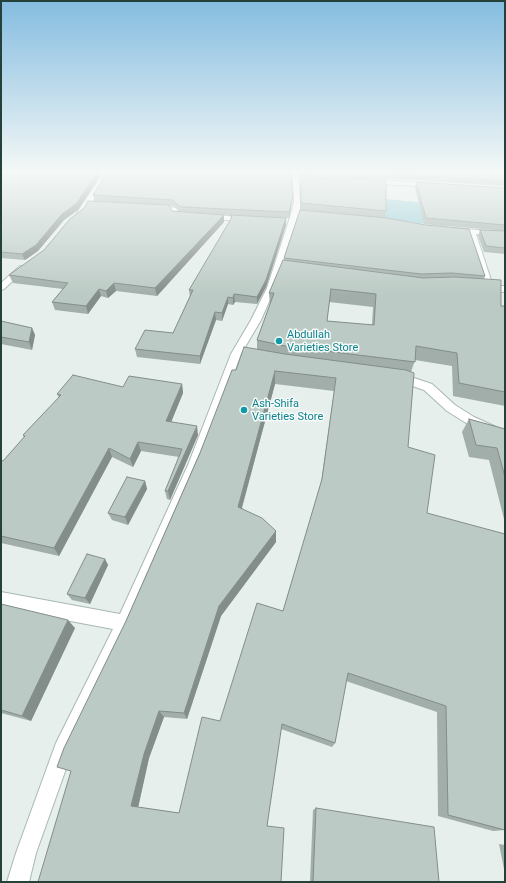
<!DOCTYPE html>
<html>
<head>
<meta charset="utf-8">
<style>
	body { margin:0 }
	#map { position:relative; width:506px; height:883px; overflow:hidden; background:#e6efeb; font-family:Roboto,sans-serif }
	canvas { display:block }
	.frame { position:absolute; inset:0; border:2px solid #24423a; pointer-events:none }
</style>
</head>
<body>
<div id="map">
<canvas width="506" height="883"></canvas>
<div class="frame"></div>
</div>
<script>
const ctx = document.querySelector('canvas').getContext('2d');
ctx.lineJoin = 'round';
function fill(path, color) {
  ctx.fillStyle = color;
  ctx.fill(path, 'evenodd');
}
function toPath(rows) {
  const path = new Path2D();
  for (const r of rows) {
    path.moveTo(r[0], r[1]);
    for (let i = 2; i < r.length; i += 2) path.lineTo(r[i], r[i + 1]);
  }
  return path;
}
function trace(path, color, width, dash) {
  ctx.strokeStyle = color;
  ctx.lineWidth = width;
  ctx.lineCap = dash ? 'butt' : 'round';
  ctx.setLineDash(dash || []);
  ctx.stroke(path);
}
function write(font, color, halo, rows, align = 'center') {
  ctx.font = font + ' Roboto,sans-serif';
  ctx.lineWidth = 3;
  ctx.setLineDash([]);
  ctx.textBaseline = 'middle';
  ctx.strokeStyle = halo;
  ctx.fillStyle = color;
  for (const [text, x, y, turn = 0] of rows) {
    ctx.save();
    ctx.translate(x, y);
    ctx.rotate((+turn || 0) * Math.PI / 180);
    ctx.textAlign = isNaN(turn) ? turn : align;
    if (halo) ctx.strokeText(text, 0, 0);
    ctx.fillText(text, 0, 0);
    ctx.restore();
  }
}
const water = toPath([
	[385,199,418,202,448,222,449,227,382,218,376,216]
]);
const minor = toPath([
	[104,172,110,172,107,179,84,215,78,215,77,213,104,172],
	[292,172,298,172,300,202,300,211,275,288,261,320,241,354,200,465,130,629,72,752,36,853,29,882,7,882,16,853,56,743,113,629,1,608,1,592,120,614,188,465,231,354,251,320,267,288,292,211,294,202,292,172],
	[370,180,432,183,435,185,432,187,368,183,368,181,370,180],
	[154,205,176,208,179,213,189,214,193,216,189,218,173,217,171,211,152,208,151,207,154,205],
	[205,215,247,217,251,219,247,221,208,219,205,219,205,215],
	[451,228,505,232,505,236,476,234,493,286,505,286,505,292,481,290,480,288,484,285,468,233,451,232,451,228],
	[20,266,23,266,27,268,4,289,1,290,1,283,20,266],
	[399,373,432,384,455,405,474,417,505,431,505,441,466,423,447,411,424,390,395,380,394,377,395,374,399,373]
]);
const wall = toPath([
	[298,172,505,172,505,186,383,178,336,178,300,179],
	[1,175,78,210,64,220,38,251,25,260,1,258],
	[301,180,386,211,385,218,300,210],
	[416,182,505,188,505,231,424,224,415,188],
	[93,195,292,202,289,218,224,215,224,222,157,296,116,291,108,298,101,296,88,314,55,310,52,302,63,289,13,283,9,275,172,211,180,212,174,206,95,201],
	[230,215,286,218,286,225,266,287,257,304,235,302,233,305,228,304,222,321,216,320,200,364,137,357,135,349,173,333,190,297,189,290,231,219],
	[480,230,505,231,505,254,484,252,478,236],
	[284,258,485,276,484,279,501,306,505,306,505,406,453,396,452,366,415,360,411,372,408,447,427,513,505,830,493,831,438,816,437,712,346,681,335,743,332,747,281,729,267,826,38,882,126,621,236,370,257,350,257,340,270,305,269,293,284,260],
	[329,302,373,307,372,325,327,321],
	[275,384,334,391,321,483,283,611,220,721,179,813,138,807,149,758,164,717,187,719,221,616,276,542,276,531,242,508],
	[1,321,32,328,35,335,32,350,1,344],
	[182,384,183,393,171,421,198,435,170,500,167,499,165,491,179,457,141,451,133,467,112,457,59,556,1,543,1,460,3,461,24,438,23,435,59,398,57,394,123,387],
	[469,419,505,429,505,523,489,460,469,457,462,432],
	[145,481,147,489,128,525,112,520,108,513],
	[105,559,108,565,90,604,72,600,67,594],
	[1,604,75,628,31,721,1,713],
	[316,808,439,882,310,882,313,810],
	[499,844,505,845,505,874]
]);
const shadedWall = toPath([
	[98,172,103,172,78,210,64,220,38,251,25,260,22,254],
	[293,196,292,202,289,218,289,212],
	[224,215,224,222,157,296,155,288],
	[286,218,286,225,266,287,257,304,257,297],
	[114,283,116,291,108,298,106,291],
	[99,289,101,296,88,314,86,306],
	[234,294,235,302,233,305,233,298],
	[228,297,228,304,222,321,222,313],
	[215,312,216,320,200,364,200,356],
	[32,328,35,335,32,350,29,342],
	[275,371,275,384,239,518,238,507],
	[182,384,183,393,168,430,166,421],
	[197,426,198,435,170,500,168,491],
	[138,442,141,451,133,467,130,459],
	[109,448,112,457,59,556,54,548],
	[145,481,147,489,128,525,125,517],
	[276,531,276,542,221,616,187,719,184,713,219,606],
	[105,559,108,565,90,604,85,598],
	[68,620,75,628,31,721,22,716],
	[159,711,164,717,149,758,138,808,131,806,144,754]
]);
const building = toPath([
	[5,172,98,172,76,204,62,214,36,245,22,254,1,252,1,175,5,172],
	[107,172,291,172,293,196,289,212,183,207,179,206,173,200,93,195,107,172],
	[300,172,332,172,301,174,300,172],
	[348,172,505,172,505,181,384,173,348,172],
	[337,178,386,179,386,211,301,203,301,180,337,178],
	[416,182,505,188,505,225,426,218,416,182],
	[88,201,169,205,172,211,224,215,155,288,114,283,106,291,99,289,86,306,52,302,68,283,9,275,44,250,70,219,84,208,88,201],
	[300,210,387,218,426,225,469,229,485,276,452,273,421,274,284,258,300,210],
	[230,215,286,218,266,280,257,297,234,294,233,298,228,297,222,313,215,312,200,356,135,349,145,330,173,333,193,290,189,290,232,217,230,215],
	[480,230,505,231,505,248,486,246,480,230],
	[283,260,423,278,455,277,501,280,501,306,505,306,505,392,459,383,457,353,416,346,415,362,285,346,257,340,274,293,269,293,283,260],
	[331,289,376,294,374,325,327,321,331,289],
	[1,321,32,328,29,342,1,337,1,321],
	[244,347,285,354,406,370,414,373,408,447,435,455,427,513,505,534,505,830,448,815,446,706,348,673,335,743,282,724,267,826,284,828,281,882,38,882,71,771,57,767,64,748,126,621,200,453,232,370,236,370,244,347],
	[275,371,336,378,322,479,283,611,257,603,220,721,202,717,179,813,131,806,144,754,159,711,184,713,219,606,276,531,262,518,238,507,275,371],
	[73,375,123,387,129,376,182,384,166,421,197,426,168,491,165,491,182,449,138,442,130,459,109,448,54,548,1,536,1,460,3,461,25,436,23,435,61,395,57,394,73,375],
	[469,419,505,429,505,477,497,448,476,445,469,419],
	[127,477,145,481,125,517,108,513,127,477],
	[87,554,105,559,85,598,67,594,87,554],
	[1,604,68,620,22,716,1,710,1,604],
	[316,808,434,827,439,882,313,882,316,808]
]);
const markers = [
	[279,341,4,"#0f9aa8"],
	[244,410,4,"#0f9aa8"]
];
const cultureNames = [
	["Abdullah",287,335],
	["Varieties Store",287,348],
	["Ash-Shifa",252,404],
	["Varieties Store",252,417]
];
fill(water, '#8ec9d4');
trace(minor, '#a8b8b2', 2);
fill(minor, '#fff');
fill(wall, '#a1aea9');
fill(shadedWall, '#838d89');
fill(building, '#bbcac4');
trace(building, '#838d89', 1);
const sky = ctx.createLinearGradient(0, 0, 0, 296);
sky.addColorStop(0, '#84bce0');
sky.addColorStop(0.58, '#f4f8f6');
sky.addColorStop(1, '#f4f8f600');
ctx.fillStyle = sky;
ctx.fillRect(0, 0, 506, 296);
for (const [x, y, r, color] of markers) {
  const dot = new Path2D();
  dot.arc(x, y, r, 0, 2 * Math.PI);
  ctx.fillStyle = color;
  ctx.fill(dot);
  trace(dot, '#f7fbf9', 1.5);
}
write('11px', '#0d838f', '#f7fbf9', cultureNames, 'left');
</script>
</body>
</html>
